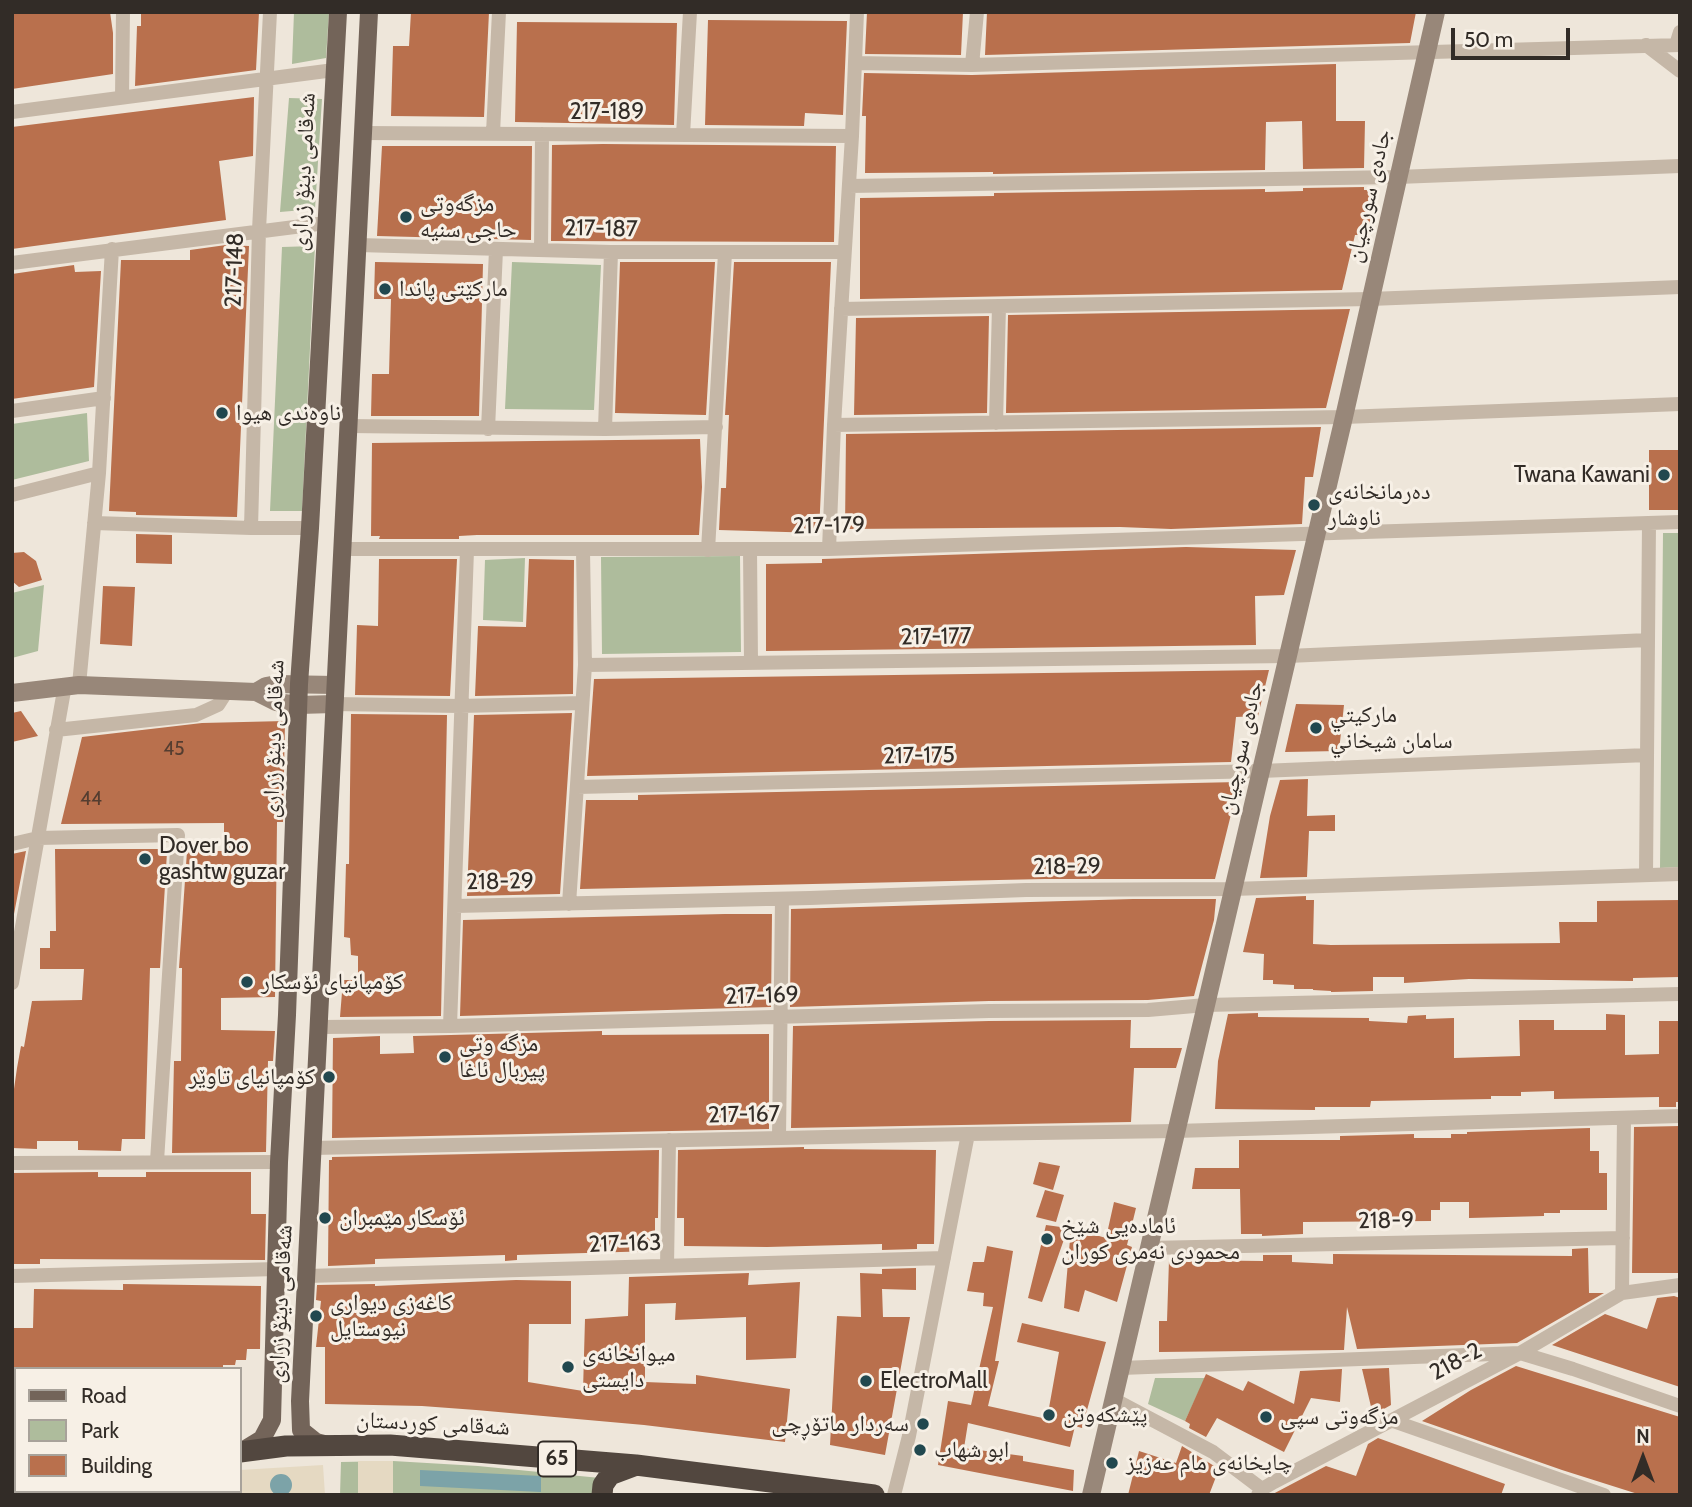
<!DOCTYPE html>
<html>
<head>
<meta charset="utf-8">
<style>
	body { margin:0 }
	#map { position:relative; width:1692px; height:1507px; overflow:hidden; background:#eee6da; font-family:Cabin,sans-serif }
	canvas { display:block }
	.frame { position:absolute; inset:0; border:14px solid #322c27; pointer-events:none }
	.legend { position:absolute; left:14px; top:1367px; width:228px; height:126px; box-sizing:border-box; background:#f7f0e6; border:2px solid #a8a29a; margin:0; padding:9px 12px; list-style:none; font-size:21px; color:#322c27 }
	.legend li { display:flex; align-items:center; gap:14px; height:35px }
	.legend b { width:35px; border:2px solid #a8a29a }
	.north { position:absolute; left:1608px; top:1423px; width:70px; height:70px; -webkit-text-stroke:5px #f7f0e6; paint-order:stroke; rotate:0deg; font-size:19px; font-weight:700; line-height:28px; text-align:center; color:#322c27 }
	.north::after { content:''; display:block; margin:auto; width:24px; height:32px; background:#322c27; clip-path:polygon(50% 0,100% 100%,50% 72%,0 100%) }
	.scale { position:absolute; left:1451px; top:28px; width:119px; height:32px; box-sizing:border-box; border:4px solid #322c27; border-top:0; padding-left:9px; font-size:21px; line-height:24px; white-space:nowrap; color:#322c27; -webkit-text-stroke:5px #f7f0e6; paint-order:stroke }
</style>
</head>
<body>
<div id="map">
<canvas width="1692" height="1507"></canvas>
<div class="frame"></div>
<ul class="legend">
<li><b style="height:9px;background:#736459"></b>Road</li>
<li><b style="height:19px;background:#aebc9c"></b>Park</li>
<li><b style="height:19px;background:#b9704d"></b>Building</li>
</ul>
<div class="north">N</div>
<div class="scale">50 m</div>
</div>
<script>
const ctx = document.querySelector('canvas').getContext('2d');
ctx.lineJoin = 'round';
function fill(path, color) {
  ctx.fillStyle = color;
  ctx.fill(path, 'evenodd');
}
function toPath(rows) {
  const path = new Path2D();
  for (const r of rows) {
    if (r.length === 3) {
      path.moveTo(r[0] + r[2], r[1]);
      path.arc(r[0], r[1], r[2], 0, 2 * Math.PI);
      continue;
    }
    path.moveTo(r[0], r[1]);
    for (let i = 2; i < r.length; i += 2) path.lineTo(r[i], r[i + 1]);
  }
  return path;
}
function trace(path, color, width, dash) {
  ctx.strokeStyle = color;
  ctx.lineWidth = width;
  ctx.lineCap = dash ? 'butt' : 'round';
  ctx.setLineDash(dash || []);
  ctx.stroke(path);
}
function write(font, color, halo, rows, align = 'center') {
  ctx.font = font + ' Cabin,"Noto Naskh Arabic",sans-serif';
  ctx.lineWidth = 6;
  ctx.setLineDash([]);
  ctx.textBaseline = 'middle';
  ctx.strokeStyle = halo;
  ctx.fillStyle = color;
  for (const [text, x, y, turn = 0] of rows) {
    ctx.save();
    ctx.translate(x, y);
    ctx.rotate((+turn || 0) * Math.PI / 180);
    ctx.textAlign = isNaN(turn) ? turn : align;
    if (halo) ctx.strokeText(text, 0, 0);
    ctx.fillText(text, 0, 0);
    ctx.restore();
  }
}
const green = toPath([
	[294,12,329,12,326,58,292,64],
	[289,98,322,99,315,209,280,212],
	[315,246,302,511,270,511,282,247],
	[512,262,601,265,594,410,505,409],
	[87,413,89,461,12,480,12,424],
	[1663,533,1680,533,1680,867,1660,868],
	[740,556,741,652,602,654,601,557],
	[525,558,523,622,483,620,485,560],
	[44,585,38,651,12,658,12,593],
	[1155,1378,1205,1378,1185,1421,1148,1404],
	[393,1461,478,1466,600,1478,600,1495,340,1495,341,1462],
	[104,1491,225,1491,225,1495,80,1495]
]);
const plaza = toPath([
	[358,1461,393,1461,393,1495,358,1495],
	[323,1465,325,1495,240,1495,240,1470]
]);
const water = toPath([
	[420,1470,541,1476,541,1492,420,1486],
	[281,1485,11]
]);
const building = toPath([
	[12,12,110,12,113,33,113,74,12,89],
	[141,12,259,12,256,70,135,86,137,26,141,26],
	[411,12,489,12,484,117,391,116,393,46,409,46],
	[867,12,963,12,961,55,865,54],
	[987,12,1416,12,1410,43,985,55],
	[708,20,847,21,843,115,805,113,804,126,705,125],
	[517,22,677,23,674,125,515,122],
	[1336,64,1336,121,1365,121,1364,168,1303,169,1302,121,1266,122,1265,170,993,174,993,172,865,173,866,116,862,116,864,73,972,75],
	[254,97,253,156,219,161,226,220,12,249,12,127],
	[603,144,836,146,834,242,551,241,552,145],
	[382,146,532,146,531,240,377,236],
	[1364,187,1364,190,1374,190,1370,235,1355,235,1342,290,860,299,860,198,994,196,994,193,1265,189,1265,192,1303,191,1303,188],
	[226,245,249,246,237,517,136,515,136,512,109,511,121,260,190,260,190,250],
	[375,262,483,264,479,416,371,416,372,374,389,374,391,299,374,299],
	[620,262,715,262,706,415,615,413],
	[734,262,831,262,819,533,719,530,721,488,726,488,729,415,725,415],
	[74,265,75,272,101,271,94,387,12,399,12,274],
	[1350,309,1326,408,1006,413,1008,315],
	[989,316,987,413,854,415,856,318],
	[1321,427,1313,477,1305,477,1302,524,1171,529,1120,527,845,529,846,434],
	[700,439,702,487,699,535,477,535,459,536,459,539,379,539,380,536,371,536,372,443],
	[1649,450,1679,450,1680,510,1649,510],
	[136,534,172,535,172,564,136,563],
	[1186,547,1296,550,1284,595,1255,596,1256,645,766,651,766,564,822,563,822,559],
	[24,552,36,561,42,580,19,587,12,581,12,553],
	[379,559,457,559,450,696,355,695,357,625,378,626],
	[529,559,574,560,573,694,475,696,478,626,526,627],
	[103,586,135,587,132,646,100,644],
	[1269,670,1258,716,1236,717,1231,762,587,776,594,679],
	[1296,704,1344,705,1339,751,1285,752],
	[21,711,38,736,12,742,12,713],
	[572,713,560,894,467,896,474,715],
	[351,714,447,715,441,1016,340,1017,343,980,358,980,358,956,351,955,350,938,344,937,346,864,349,864],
	[285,721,283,822,277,822,275,997,221,998,221,1030,275,1031,273,1061,268,1061,266,1152,172,1153,174,1061,181,1061,182,968,179,968,187,851,224,851,224,823,61,824,82,737,202,723],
	[1308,779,1307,816,1335,815,1335,831,1309,831,1307,877,1260,878,1270,816,1280,780],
	[1239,782,1215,879,1045,879,580,889,586,800,638,800,638,795],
	[55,849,166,849,167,852,160,968,150,968,145,1139,122,1139,121,1151,78,1150,78,1141,37,1141,37,1149,12,1148,12,1103,17,1068,21,1046,24,1047,32,1001,82,1000,84,969,40,969,40,948,50,948,50,931,56,931],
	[26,851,14,914,12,914,12,854],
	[1306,896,1306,900,1314,900,1313,944,1331,945,1560,943,1559,922,1597,922,1597,901,1680,900,1680,977,1633,978,1633,981,1469,979,1404,983,1404,977,1373,977,1373,991,1331,992,1331,991,1313,990,1313,989,1294,989,1294,985,1273,984,1273,980,1263,980,1264,954,1243,952,1256,898],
	[1133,899,1216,899,1214,920,1194,996,1148,1000,989,1001,790,1007,791,909],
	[725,914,772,914,771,1007,460,1016,463,920],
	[1258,1013,1258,1017,1369,1018,1369,1021,1407,1023,1408,1016,1426,1015,1426,1019,1454,1018,1454,1058,1520,1056,1519,1020,1554,1020,1554,1030,1606,1030,1606,1014,1625,1015,1625,1055,1659,1054,1659,1021,1680,1021,1680,1102,1676,1102,1676,1107,1659,1107,1659,1097,1554,1099,1554,1091,1521,1092,1521,1096,1491,1096,1491,1099,1371,1101,1370,1107,1315,1107,1315,1110,1215,1109,1218,1061,1228,1014],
	[1131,1020,1130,1048,1182,1048,1176,1068,1134,1068,1131,1122,791,1128,793,1026,989,1021],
	[602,1031,602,1035,769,1034,769,1129,332,1138,333,1038,380,1036,380,1054,414,1053,413,1036],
	[1680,1126,1680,1273,1632,1273,1634,1127],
	[1590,1128,1590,1151,1599,1151,1599,1173,1607,1173,1607,1210,1560,1210,1560,1213,1544,1213,1544,1216,1469,1218,1469,1202,1440,1202,1440,1210,1431,1210,1431,1221,1303,1222,1303,1234,1262,1236,1262,1234,1241,1234,1240,1189,1192,1189,1195,1168,1239,1168,1239,1140,1340,1140,1340,1136,1414,1134,1414,1138,1451,1138,1451,1134,1467,1134,1467,1132],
	[804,1147,804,1149,936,1150,934,1244,917,1244,917,1249,882,1250,882,1244,767,1247,684,1246,684,1218,677,1218,678,1150],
	[659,1150,658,1218,655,1218,655,1251,517,1255,517,1260,505,1261,505,1255,375,1259,375,1264,328,1266,329,1160,332,1160,332,1157],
	[1039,1162,1060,1166,1053,1190,1033,1184],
	[98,1172,98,1177,146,1177,146,1172,251,1172,251,1214,266,1214,265,1260,40,1259,40,1264,12,1264,12,1173],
	[1045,1190,1064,1195,1056,1222,1036,1217],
	[1114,1202,1136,1208,1127,1245,1132,1247,1117,1302,1085,1290,1079,1312,1064,1308,1071,1228,1106,1238],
	[1046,1225,1068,1228,1042,1302,1028,1298],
	[987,1246,1013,1251,995,1361,999,1361,988,1406,1047,1419,1059,1352,1017,1342,1022,1323,1106,1342,1082,1428,1075,1426,1070,1447,968,1423,964,1448,1023,1456,1023,1461,1074,1470,1073,1491,938,1465,948,1401,971,1405,993,1307,983,1306,984,1293,967,1291,973,1262,984,1262],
	[1588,1248,1589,1293,1604,1293,1517,1343,1357,1349,1347,1307,1344,1350,1159,1352,1159,1321,1167,1321,1169,1260,1263,1261,1263,1255,1292,1255,1292,1262,1333,1264,1333,1254,1572,1256,1572,1249],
	[916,1268,916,1290,882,1289,883,1317,910,1317,885,1455,830,1445,837,1316,861,1317,860,1273,882,1274,882,1269],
	[749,1273,748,1285,800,1282,796,1358,746,1360,746,1317,675,1320,676,1303,645,1304,645,1382,696,1384,696,1375,790,1389,785,1442,644,1425,476,1410,422,1406,325,1404,325,1347,316,1347,321,1301,316,1300,317,1285,375,1284,375,1286,516,1280,571,1281,571,1324,529,1324,528,1382,583,1391,585,1319,628,1316,629,1277],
	[123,1284,261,1286,260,1349,247,1349,246,1360,236,1360,235,1365,223,1365,223,1369,12,1369,12,1328,33,1328,34,1289,123,1290],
	[1674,1296,1680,1298,1680,1387,1552,1345,1605,1314,1647,1329,1657,1298],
	[1516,1366,1680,1417,1680,1495,1641,1495,1562,1470,1422,1421,1471,1390],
	[1389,1368,1391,1405,1373,1415,1362,1369],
	[1342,1369,1340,1402,1311,1398,1284,1452,1217,1418,1206,1437,1189,1428,1190,1424,1185,1421,1206,1374,1243,1391,1248,1381,1294,1404,1300,1371],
	[1378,1438,1505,1484,1501,1495,1271,1495,1326,1466,1356,1476,1368,1444],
	[1182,1446,1219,1469,1209,1495,1128,1495,1139,1451,1176,1463]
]);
const street = toPath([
	[1646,45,1680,71],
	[1676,45,1680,32],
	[855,63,972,65,1680,45],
	[972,65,977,12],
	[122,97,123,12],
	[12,112,334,70],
	[363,133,852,136],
	[493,133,499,12],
	[683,135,690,12],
	[849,186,1398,177,1680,166],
	[358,245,611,252,844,252],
	[541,250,542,134],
	[12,263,326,223],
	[841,309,1370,299,1680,287],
	[12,411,104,398],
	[996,423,999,306],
	[834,425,1344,417,1680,404],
	[349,426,605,429,716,427],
	[488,429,496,250],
	[605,429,611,252],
	[12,495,99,473],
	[94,523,251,528,310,528],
	[251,528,259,230,270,12],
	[342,549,829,549,1680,522],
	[750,549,751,662],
	[829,549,834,425,852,136,857,12],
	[708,550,725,253],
	[585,665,1288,656,1648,640],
	[79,685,99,473,112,249],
	[334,704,460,706,582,703],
	[56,730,196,715,218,705,227,691],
	[577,787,1261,771,1647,755],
	[12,844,38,838,178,835,157,1161],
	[1646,875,1649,523],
	[569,904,585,665,583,551],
	[455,906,810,898,1026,890,1233,889,1680,874],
	[12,983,65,685],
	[450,1026,467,550],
	[319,1027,450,1026,989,1011,1148,1010,1206,1005,1680,994],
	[779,1137,782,899],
	[313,1148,968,1134,1176,1131,1680,1116],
	[12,1163,279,1162],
	[1149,1248,1623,1238],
	[667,1266,669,1140],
	[12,1276,277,1269],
	[307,1276,944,1258],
	[1622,1293,1624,1118],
	[1121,1368,1520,1353,1573,1369,1680,1406],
	[1113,1399,1213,1452,1262,1489],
	[1393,1421,1604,1495],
	[894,1495,909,1436,968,1134],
	[1258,1495,1262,1489,1274,1482,1520,1353,1622,1293,1680,1285]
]);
const secondary = toPath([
	[256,692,266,686,277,684,335,685],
	[12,693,79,685,256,692,276,702,299,705,334,704],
	[1091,1495,1344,417,1436,12]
]);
const primary = toPath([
	[328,1445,316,1442,301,1430,300,1401,369,12],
	[244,1450,262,1439,272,1420,279,1162,287,1015,299,684,310,528,338,12]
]);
const highway = toPath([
	[240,1452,286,1446,390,1445,636,1465,874,1495],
	[12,1490,16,1489],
	[602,1495,603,1485,610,1475,634,1466]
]);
const markers = [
	[406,217,7,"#21484f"],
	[385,289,7,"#21484f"],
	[222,413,7,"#21484f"],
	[1664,475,7,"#21484f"],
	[1314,505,7,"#21484f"],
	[1316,728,7,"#21484f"],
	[145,859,7,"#21484f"],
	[247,982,7,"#21484f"],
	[445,1057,7,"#21484f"],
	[329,1077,7,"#21484f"],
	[325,1218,7,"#21484f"],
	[1047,1239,7,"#21484f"],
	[316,1316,7,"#21484f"],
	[568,1367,7,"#21484f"],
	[866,1381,7,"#21484f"],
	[1049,1415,7,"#21484f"],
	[1266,1417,7,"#21484f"],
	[923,1424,7,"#21484f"],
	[920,1450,7,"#21484f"],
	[1112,1463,7,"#21484f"]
];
const numberNames = [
	["45",174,749],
	["44",91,799]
];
const shields = [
	[557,1459,38]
];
const shieldNames = [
	["65",557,1459]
];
const streetNames = [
	["217-189",607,112],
	["شەقامی دینۆ زراری",304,172,-87],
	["جادەی سورچیان",1369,196,-77],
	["217-187",601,229,1],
	["217-148",235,270,-88],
	["217-179",829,526,-1],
	["217-177",936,637,-1],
	["شەقامی دینۆ زراری",274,739,-88],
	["جادەی سورچیان",1241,748,-77],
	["217-175",919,756,-1],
	["218-29",1067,867,-1],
	["218-29",500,882,-1],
	["217-169",762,996,-2],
	["217-167",744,1115,-1],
	["218-9",1386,1221,-1],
	["217-163",625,1244,-2],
	["شەقامی دینۆ زراری",281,1304,-87],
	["218-2",1456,1362,-28],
	["شەقامی کوردستان",433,1424,3]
];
const poiNames = [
	["مزگەوتی",420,204],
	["حاجی سنیە",420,230],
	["مارکێتی پاندا",399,289],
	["ناوەندی هیوا",236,413],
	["Twana Kawani",1650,475,"right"],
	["دەرمانخانەی",1328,492],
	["ناوشار",1328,518],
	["ماركيتي",1330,715],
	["سامان شيخاني",1330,741],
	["Dover bo",159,846],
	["gashtw guzar",159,872],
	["کۆمپانیای ئۆسکار",261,982],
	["مزگه وتى",459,1044],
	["پيربال ئاغا",459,1070],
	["کۆمپانیای تاوێر",315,1077,"right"],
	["ئۆسکار مێمبران",339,1218],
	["ئامادەیی شێخ",1061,1226],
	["محمودی نەمری کوران",1061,1252],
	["کاغەزی دیواری",330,1303],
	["نیوستایل",330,1329],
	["میوانخانەی",582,1354],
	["دایستی",582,1380],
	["ElectroMall",880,1381],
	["پێشکەوتن",1063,1415],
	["مزگەوتی سپی",1280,1417],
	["سەردار ماتۆڕچی",909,1424,"right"],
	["ابو شهاب",934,1450],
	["چایخانەی مام عەزیز",1126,1463]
];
fill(green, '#aebc9c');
fill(plaza, '#e5d9c2');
fill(water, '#7ca3a8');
fill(building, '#b9704d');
trace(street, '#c5b7a7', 14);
trace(secondary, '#988779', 18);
trace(primary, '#736459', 18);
trace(highway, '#52473f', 21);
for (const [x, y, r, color] of markers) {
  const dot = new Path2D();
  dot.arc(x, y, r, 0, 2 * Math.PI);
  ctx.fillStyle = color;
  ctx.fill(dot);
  trace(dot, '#f7f0e6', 2.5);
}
write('19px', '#543d30', null, numberNames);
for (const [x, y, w] of shields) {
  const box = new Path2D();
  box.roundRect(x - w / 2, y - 17.5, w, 35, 5);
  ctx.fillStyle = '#f7f0e6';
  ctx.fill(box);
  trace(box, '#322c27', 2);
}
write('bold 21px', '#322c27', null, shieldNames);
write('23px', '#322c27', '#f7f0e6', streetNames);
write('23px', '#322c27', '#f7f0e6', poiNames, 'left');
</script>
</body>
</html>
